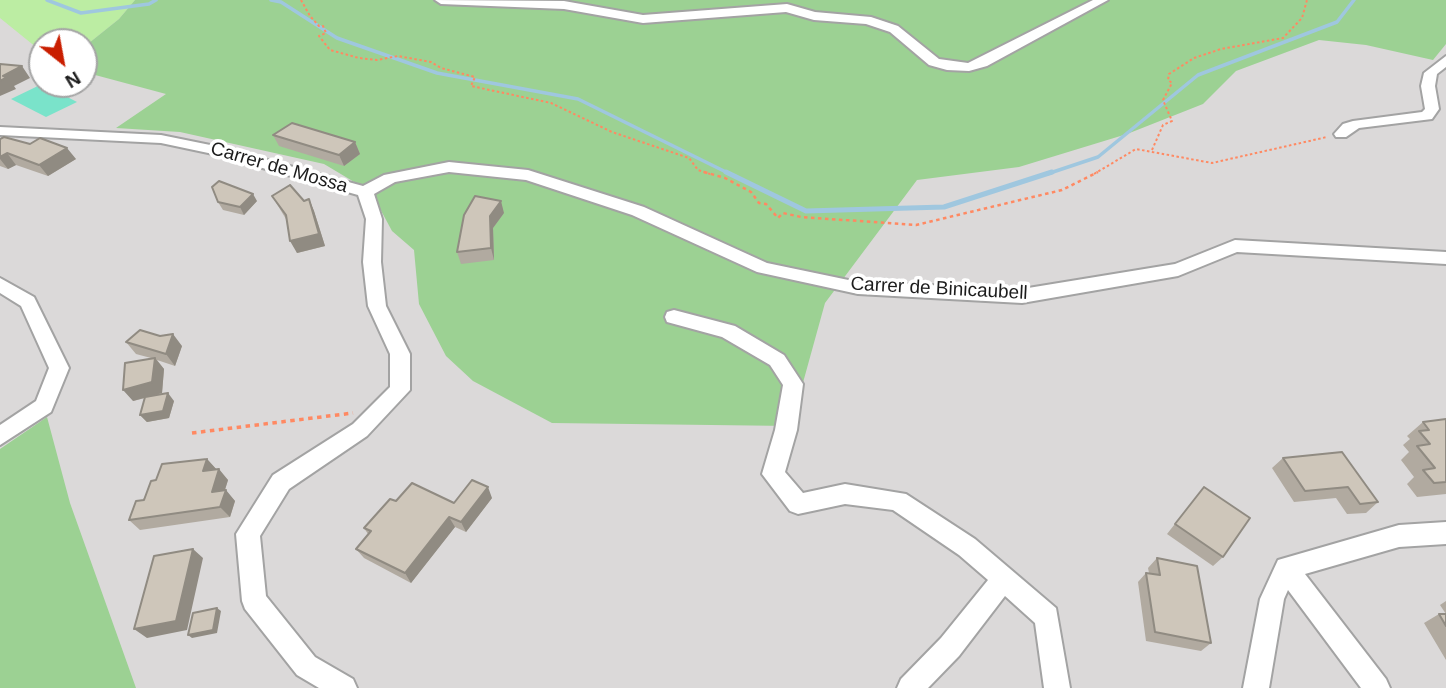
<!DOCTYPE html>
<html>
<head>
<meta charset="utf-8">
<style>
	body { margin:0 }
	#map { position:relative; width:1446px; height:688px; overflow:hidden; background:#efece1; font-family:Arial,sans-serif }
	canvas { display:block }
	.north { position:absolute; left:28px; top:28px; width:70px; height:70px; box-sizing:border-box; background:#fff; border:2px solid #a4a4a4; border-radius:50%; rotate:149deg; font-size:19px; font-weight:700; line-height:28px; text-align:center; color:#1c1c1c }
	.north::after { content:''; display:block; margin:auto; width:24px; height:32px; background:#c91e00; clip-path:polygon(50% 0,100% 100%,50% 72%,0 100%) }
</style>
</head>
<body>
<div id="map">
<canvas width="1446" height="688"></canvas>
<div class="north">N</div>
</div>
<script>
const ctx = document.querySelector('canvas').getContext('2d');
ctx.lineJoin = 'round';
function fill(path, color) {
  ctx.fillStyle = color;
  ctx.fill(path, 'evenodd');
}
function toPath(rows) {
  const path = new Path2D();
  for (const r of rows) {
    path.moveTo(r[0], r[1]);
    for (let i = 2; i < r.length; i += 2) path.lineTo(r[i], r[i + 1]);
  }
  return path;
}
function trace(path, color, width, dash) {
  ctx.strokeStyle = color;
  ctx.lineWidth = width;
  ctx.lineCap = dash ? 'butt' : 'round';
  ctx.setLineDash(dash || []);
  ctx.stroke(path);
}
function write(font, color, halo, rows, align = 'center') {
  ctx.font = font + ' Arial,sans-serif';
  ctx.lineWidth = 7;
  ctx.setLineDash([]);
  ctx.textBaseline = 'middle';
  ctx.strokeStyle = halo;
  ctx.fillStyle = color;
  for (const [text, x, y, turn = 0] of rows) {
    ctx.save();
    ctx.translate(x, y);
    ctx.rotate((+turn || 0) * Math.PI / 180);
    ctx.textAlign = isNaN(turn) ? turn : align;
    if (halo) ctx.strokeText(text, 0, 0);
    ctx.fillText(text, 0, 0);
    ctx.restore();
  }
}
const residential = toPath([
	[0,0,1446,0,1446,688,0,688],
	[42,42,84,42,84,84,42,84]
]);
const grass = toPath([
	[0,0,135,0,119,19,84,47,84,42,42,42,42,52,0,18]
]);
const forest = toPath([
	[135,0,1446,0,1446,44,1433,60,1366,45,1319,40,1236,71,1203,104,1127,134,1019,167,917,180,825,303,791,426,552,423,473,381,446,356,419,304,414,250,392,231,371,192,324,164,180,132,116,128,166,94,84,72,84,47,119,19],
	[47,417,70,503,136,688,0,688,0,449]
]);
const pitch = toPath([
	[42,84,77,102,46,117,11,99]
]);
const streamFar1 = toPath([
	[47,0,81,13,149,4,156,0],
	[271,0,281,2,337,38,437,73,578,99,730,174],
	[1047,174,1098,157,1198,75,1337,22,1354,0]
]);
const stream = toPath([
	[726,172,806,211,944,207,1052,172]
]);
const pathFar2 = toPath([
	[301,0,310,16,319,26,323,26,326,33,319,36,330,50,359,58,377,60,398,56,431,62,441,68,475,77,471,86,551,103,612,132,689,158,698,170,710,174],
	[1152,150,1163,125,1172,121,1163,100,1172,83,1168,80,1169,74,1194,58,1221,49,1283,38,1302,18,1307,0],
	[1094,174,1136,149,1212,163,1327,137]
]);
const pathFar1 = toPath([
	[704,172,725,178,751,192,759,203,766,204,778,218,783,213,801,217,916,225,1062,190,1098,172]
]);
const path = toPath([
	[192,433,353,413]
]);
const street = toPath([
	[435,0,564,1,643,15,787,4,815,12,871,17,898,26,939,59,968,63,1093,0,1108,0,987,66,969,71,947,70,929,65,890,32,866,24,814,20,786,12,643,23,564,9,441,4,435,0],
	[1446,56,1446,67,1437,74,1435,86,1439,109,1432,119,1359,128,1346,137,1336,137,1334,134,1343,124,1353,121,1422,112,1425,109,1421,86,1424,73,1446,56],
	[0,127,161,135,220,147,363,186,384,175,449,162,528,170,644,207,767,263,858,282,1022,289,1175,264,1235,240,1446,252,1446,264,1237,252,1178,276,1022,303,858,294,757,272,632,215,526,180,449,172,395,182,374,194,382,219,381,262,386,306,410,354,410,390,367,436,289,489,260,536,266,596,315,657,353,679,357,688,319,688,297,675,245,609,242,601,236,534,273,475,353,424,390,387,390,354,368,306,363,262,366,219,358,195,213,154,161,143,0,135,0,127],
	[0,278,34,297,69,368,51,412,0,445,0,425,36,401,49,368,21,306,0,293,0,278],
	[674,310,735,326,784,355,803,384,797,430,785,472,803,493,845,484,906,494,975,539,1056,608,1070,688,1044,688,1035,623,1005,596,959,656,928,688,897,688,901,679,941,638,988,580,959,555,893,510,845,504,798,514,790,511,762,474,775,430,783,385,770,365,722,337,667,322,665,317,667,312,674,310],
	[1446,522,1446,544,1399,547,1305,574,1386,679,1390,688,1361,688,1288,590,1284,599,1269,688,1243,688,1260,599,1278,560,1399,525,1446,522]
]);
const wall = toPath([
	[273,135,355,142,360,154,344,166,279,146],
	[0,139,76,159,48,176,16,165,8,169,0,166],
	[272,196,304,201,309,199,314,211,325,246,297,253,286,219],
	[257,201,244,215,223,210,218,202],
	[504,213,493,228,494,260,461,264,457,252],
	[126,342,182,346,175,366,157,360,164,369,162,393,155,395,174,401,169,418,147,422,140,415,145,398,133,401,151,358,136,354],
	[1446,419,1446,494,1417,497,1407,484,1414,477,1401,460,1409,452,1403,445,1410,439,1407,436,1423,422],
	[1342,452,1378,502,1366,513,1347,514,1336,498,1294,502,1272,468,1283,458],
	[207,459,217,470,228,480,225,490,235,501,230,517,140,530,129,520,156,480],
	[1204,487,1223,557,1213,566,1167,534],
	[492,498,466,532,455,527,411,583,364,558,356,549,368,534,364,528,396,501,454,503],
	[1157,558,1211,643,1201,651,1146,641,1138,582,1146,573,1149,573,1148,568],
	[1446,601,1446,660,1424,623,1439,614,1446,614,1440,605]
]);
const shadedWall = toPath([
	[22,66,30,78,14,86,16,89,0,96,0,81,3,76],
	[355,142,360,154,344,166,339,155],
	[67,148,76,159,48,176,39,165],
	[7,153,16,165,8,169,0,159,0,157],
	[253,194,257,201,244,215,240,207],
	[309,199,314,211,325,246,297,253,290,241],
	[501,201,504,213,493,228,494,260,491,248,490,216],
	[173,334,182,346,175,366,166,354],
	[155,358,164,369,162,393,133,401,123,390],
	[168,393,174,401,169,418,147,422,140,415],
	[207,459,217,470,203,471],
	[219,469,228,480,221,502,212,492],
	[488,487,492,498,466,532,461,522],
	[226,490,235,501,230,517,220,507],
	[449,517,455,527,411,583,405,573],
	[193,549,203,558,187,630,147,638,134,629],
	[217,608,221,611,217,633,192,638,188,635]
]);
const building = toPath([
	[0,64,22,66,3,76,7,77,0,81,0,64],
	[292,123,355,142,339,155,273,135,292,123],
	[4,137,30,144,40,138,67,148,39,165,7,153,0,157,0,139,4,137],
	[219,181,253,194,240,207,218,202,212,187,219,181],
	[290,185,304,201,309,199,319,234,290,241,286,215,272,196,290,185],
	[475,196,501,201,490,216,491,248,457,252,464,215,475,196],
	[140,330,160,336,173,334,166,354,126,342,140,330],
	[155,358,152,382,123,390,125,363,155,358],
	[168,393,163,411,140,415,145,397,168,393],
	[1446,419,1446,482,1434,483,1423,470,1435,468,1417,446,1430,444,1419,431,1429,430,1423,422,1446,419],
	[1342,452,1378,502,1360,504,1348,487,1305,491,1283,458,1342,452],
	[207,459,203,471,219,469,212,492,226,490,220,507,129,520,136,501,144,500,151,481,156,480,162,464,207,459],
	[472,480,488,487,461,522,449,517,405,573,356,549,371,531,364,528,390,499,396,501,412,483,454,503,472,480],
	[1204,487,1250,518,1223,557,1175,524,1204,487],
	[193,549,176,621,134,629,154,556,193,549],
	[1157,558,1197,566,1211,643,1155,632,1146,573,1160,575,1157,558],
	[217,608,213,630,188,635,193,613,217,608],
	[1439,614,1446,614,1446,626,1439,614]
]);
const streetNames = [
	["Carrer de Mossa",279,168,16],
	["Carrer de Binicaubell",939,289,3]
];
fill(residential, '#dbd9d9');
fill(grass, '#bceda3');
fill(forest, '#9cd193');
fill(pitch, '#7ae3ca');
trace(streamFar1, '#9fc7df', 3.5);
trace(stream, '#9fc7df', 5);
trace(street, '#a3a3a3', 4);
trace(pathFar2, '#ff8962', 2, [2.5, 2.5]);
trace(pathFar1, '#ff8962', 2.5, [3.5, 3.5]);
trace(path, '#ff8962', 3.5, [4.5, 4.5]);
fill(street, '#fff');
fill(wall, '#b1aaa0');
fill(shadedWall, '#908b82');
fill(building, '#cec6ba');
trace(building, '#908b82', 2);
write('19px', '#1c1c1c', '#fff', streetNames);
</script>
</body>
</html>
